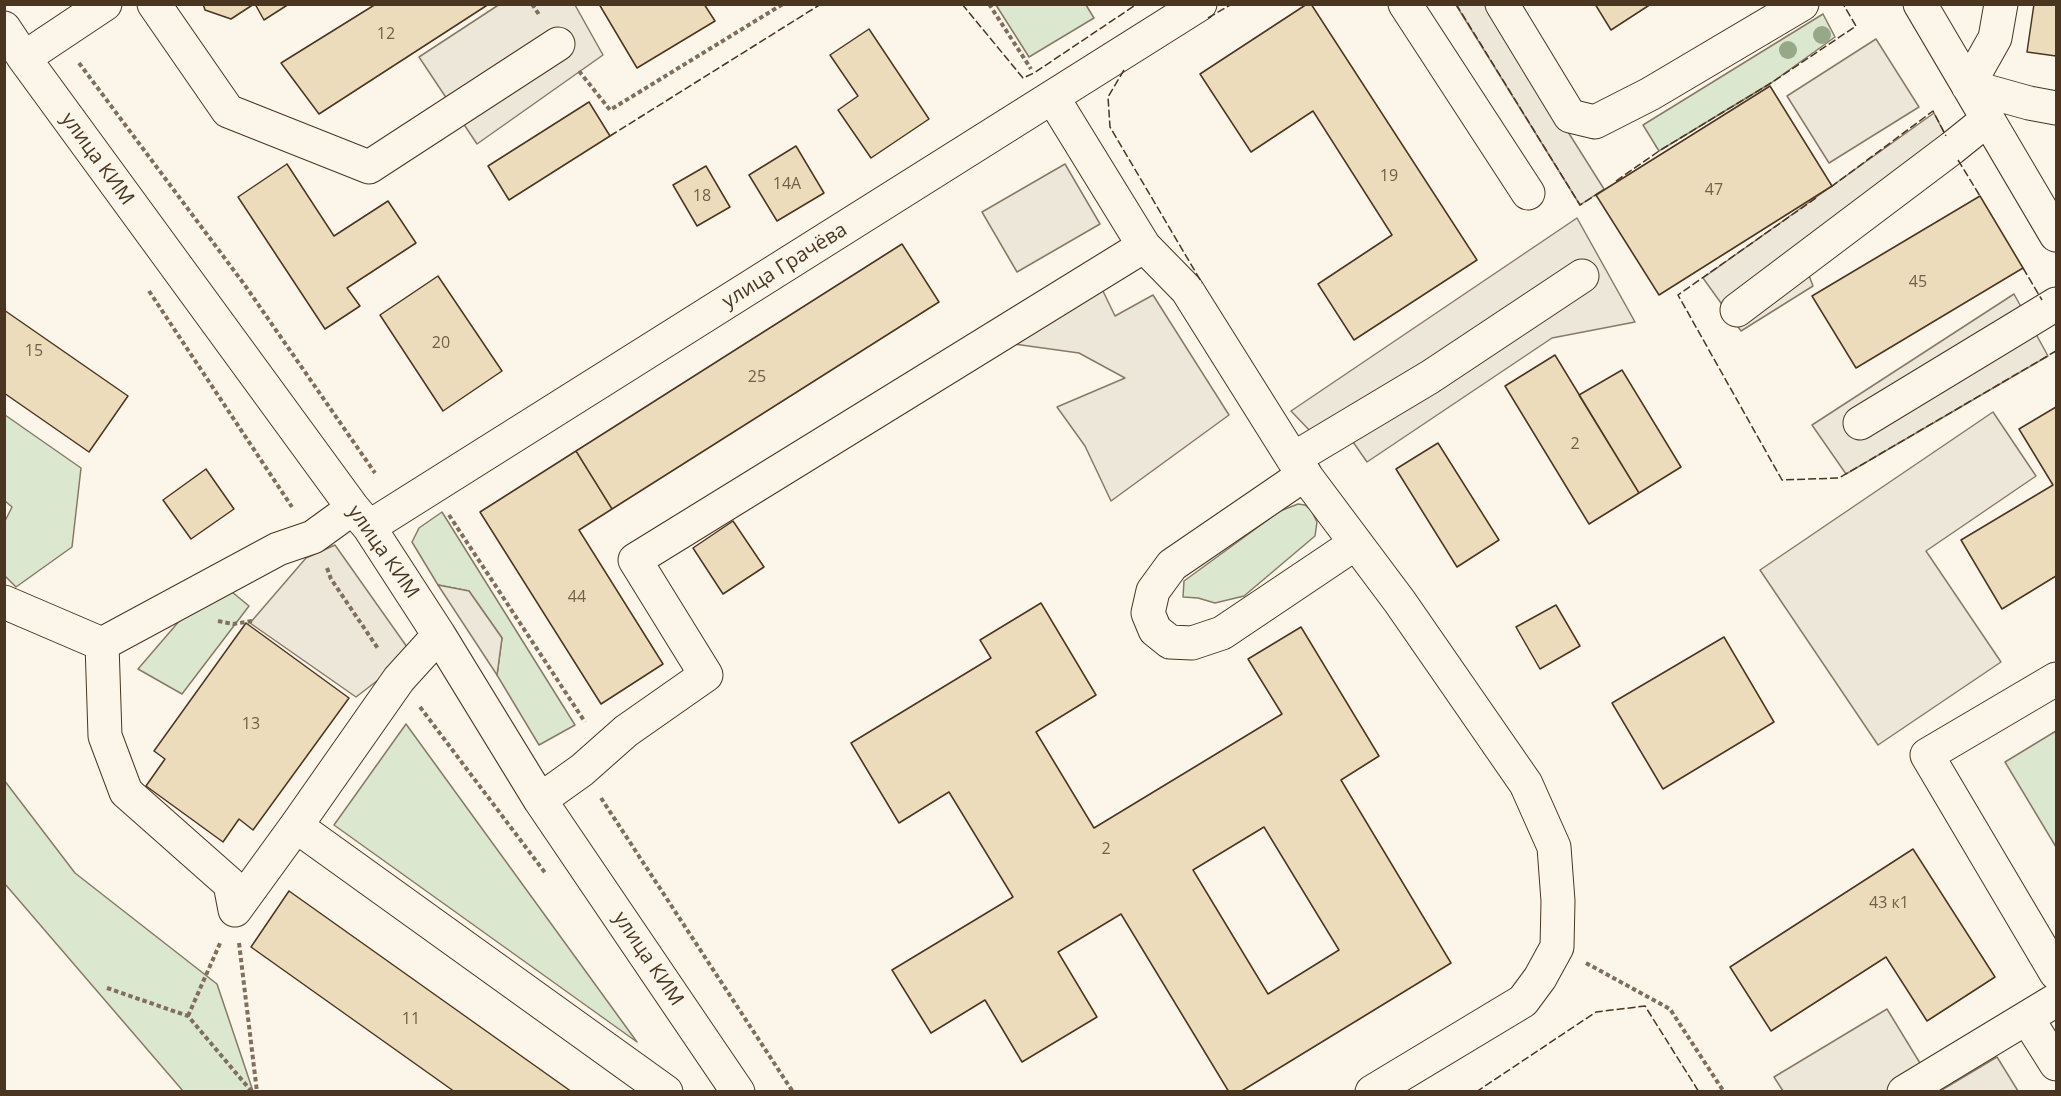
<!DOCTYPE html>
<html>
<head>
<meta charset="utf-8">
<style>
	body { margin:0 }
	#map { position:relative; width:2061px; height:1096px; overflow:hidden; background:#fbf6e9; font-family:"Open Sans",sans-serif }
	canvas { display:block }
	.frame { position:absolute; inset:0; border:6px solid #4a3520; pointer-events:none }
</style>
</head>
<body>
<div id="map">
<canvas width="2061" height="1096"></canvas>
<div class="frame"></div>
</div>
<script>
const ctx = document.querySelector('canvas').getContext('2d');
ctx.lineJoin = 'round';
function fill(path, color) {
  ctx.fillStyle = color;
  ctx.fill(path, 'evenodd');
}
function toPath(rows) {
  const path = new Path2D();
  for (const r of rows) {
    path.moveTo(r[0], r[1]);
    for (let i = 2; i < r.length; i += 2) path.lineTo(r[i], r[i + 1]);
  }
  return path;
}
function trace(path, color, width, dash) {
  ctx.strokeStyle = color;
  ctx.lineWidth = width;
  ctx.lineCap = dash ? 'butt' : 'round';
  ctx.setLineDash(dash || []);
  ctx.stroke(path);
}
function write(font, color, halo, rows, align = 'center') {
  ctx.font = font + ' "Open Sans",sans-serif';
  ctx.lineWidth = 4.5;
  ctx.setLineDash([]);
  ctx.textBaseline = 'middle';
  ctx.strokeStyle = halo;
  ctx.fillStyle = color;
  for (const [text, x, y, turn = 0] of rows) {
    ctx.save();
    ctx.translate(x, y);
    ctx.rotate((+turn || 0) * Math.PI / 180);
    ctx.textAlign = isNaN(turn) ? turn : align;
    if (halo) ctx.strokeText(text, 0, 0);
    ctx.fillText(text, 0, 0);
    ctx.restore();
  }
}
const green = toPath([
	[996,5,1086,5,1094,18,1029,57,996,5],
	[1823,14,1835,37,1771,83,1659,151,1643,125,1823,14],
	[5,415,81,468,72,547,16,587,5,576,5,521,12,507,5,501,5,415],
	[1298,504,1305,505,1311,510,1317,522,1315,536,1244,596,1215,603,1198,598,1183,597,1184,581,1280,511,1298,504],
	[442,512,575,725,539,745,497,675,502,638,469,591,438,585,412,542,419,528,442,512],
	[232,592,249,606,182,694,138,669,181,619,232,592],
	[406,724,637,1042,334,825,406,724],
	[2056,731,2056,847,2005,762,2056,731],
	[4,780,75,873,217,984,253,1091,183,1091,5,884,4,780]
]);
const parking = toPath([
	[500,4,575,5,603,55,477,144,419,57,500,4],
	[1456,5,1488,5,1604,189,1580,205,1456,5],
	[1876,39,1919,107,1829,163,1787,96,1876,39],
	[1934,113,1952,148,1808,273,1813,286,1741,331,1703,278,1934,113],
	[1065,164,1100,224,1017,272,982,212,1065,164],
	[1577,218,1635,322,1552,338,1367,462,1337,419,1312,433,1291,411,1577,218],
	[1101,287,1115,316,1153,295,1229,415,1111,501,1085,446,1057,407,1125,378,1079,353,1014,344,1101,287],
	[2014,294,2048,356,1846,474,1812,425,2014,294],
	[1993,412,2036,476,1926,551,2001,662,1878,745,1760,570,1993,412],
	[335,545,412,654,356,697,250,623,306,558,335,545],
	[438,585,469,591,502,638,497,675,438,585],
	[1887,1009,1937,1091,1783,1091,1774,1077,1887,1009],
	[1997,1057,2018,1091,1940,1091,1997,1057]
]);
const building = toPath([
	[203,4,254,4,231,19,205,10,203,4],
	[255,4,289,4,264,20,255,4],
	[376,4,489,4,319,114,281,63,376,4],
	[599,4,704,4,715,21,637,68,599,4],
	[1307,4,1311,4,1477,260,1354,340,1318,284,1392,235,1313,111,1251,152,1200,74,1307,4],
	[1595,4,1651,4,1611,30,1595,4],
	[2034,4,2056,4,2056,56,2027,52,2034,4],
	[869,29,929,119,871,158,838,110,858,96,830,55,869,29],
	[1770,86,1832,186,1659,295,1596,195,1770,86],
	[589,102,610,136,509,200,488,166,589,102],
	[796,146,824,193,777,221,749,175,796,146],
	[287,164,334,236,388,201,416,243,347,288,360,306,325,329,238,197,287,164],
	[706,166,730,207,697,226,673,185,706,166],
	[1980,196,2023,268,1856,368,1812,296,1980,196],
	[902,244,939,302,612,509,576,451,902,244],
	[438,276,502,371,443,411,380,315,438,276],
	[4,310,128,396,89,452,4,393,4,310],
	[1555,355,1639,493,1589,524,1505,386,1555,355],
	[1622,370,1681,467,1639,493,1579,395,1622,370],
	[2056,407,2056,576,2002,609,1961,540,2053,485,2019,429,2056,407],
	[1438,443,1499,540,1457,567,1396,469,1438,443],
	[576,451,612,509,579,530,663,664,601,704,480,512,576,451],
	[206,469,234,509,191,539,163,500,206,469],
	[733,521,764,567,723,594,693,548,733,521],
	[1041,603,1096,695,1036,732,1094,828,1282,714,1248,659,1301,627,1379,756,1341,780,1451,963,1240,1092,1229,1092,1121,914,1058,952,1097,1017,1022,1062,985,1000,931,1033,892,970,1013,897,949,792,899,823,851,743,991,658,980,640,1041,603],
	[1264,827,1339,950,1268,994,1193,870,1264,827],
	[1556,605,1580,646,1540,669,1516,627,1556,605],
	[246,623,349,698,253,830,239,819,223,842,146,786,165,759,154,751,246,623],
	[1724,637,1774,722,1663,789,1612,703,1724,637],
	[1913,849,1995,977,1927,1021,1886,957,1771,1031,1730,967,1913,849],
	[289,891,572,1092,455,1092,251,947,289,891]
]);
const path = toPath([
	[532,4,540,16],
	[989,4,1031,69],
	[79,63,244,284,375,473],
	[579,71,610,110,783,4],
	[149,291,292,507],
	[449,515,585,722],
	[327,568,331,579,379,650],
	[218,621,233,624,252,621],
	[420,707,546,874],
	[601,798,793,1092],
	[239,943,257,1092],
	[1586,963,1670,1009,1724,1092],
	[107,988,188,1016,252,1092],
	[188,1016,221,941]
]);
const minor = toPath([
	[154,4,228,111,369,167,558,44],
	[1405,4,1528,193],
	[1502,4,1570,116,1595,122,1650,94,1802,4],
	[1920,4,2056,235],
	[2001,4,1995,38,1968,86,2029,103,2056,108],
	[4,28,24,58,353,508,369,527,439,635,540,800,738,1092],
	[24,58,105,4],
	[1053,98,1144,246,1187,290,1293,459,1400,602,1526,784,1554,847,1558,901,1557,947,1540,978,1523,1001,1372,1092],
	[1737,310,1952,148,1988,119],
	[1860,423,2056,304],
	[1293,459,1430,377,1582,276],
	[1305,474,1172,565,1153,591,1148,613,1155,630,1170,642,1192,643,1222,633,1356,543],
	[369,527,1200,4],
	[4,602,102,644],
	[439,635,399,679,296,826,666,1092],
	[2056,679,1927,755,2056,973],
	[540,800,582,770,626,731,706,675,635,560,1144,246],
	[235,910,230,884,126,792,105,736,102,644,278,549,313,537,353,508],
	[235,910,296,826],
	[2027,1018,2056,1064],
	[1904,1092,2056,1000]
]);
const fence = toPath([
	[962,4,1023,78,1034,73,1137,4],
	[1456,4,1580,205,1599,193],
	[1208,18,1232,4],
	[1124,70,1108,97,1110,127,1202,283],
	[610,136,821,4],
	[1958,160,1980,196],
	[1616,181,1659,151,1771,83,1856,26,1843,4],
	[1831,187,1933,111,1946,136],
	[1816,198,1678,295,1782,480,1839,478,2056,351],
	[2023,268,2042,300],
	[1476,1092,1596,1012,1645,1006,1699,1092]
]);
const trees = [
	[1822,35],
	[1788,50]
];
const numberNames = [
	["12",386,34],
	["19",1389,176],
	["14А",787,184],
	["47",1714,190],
	["18",702,196],
	["45",1918,282],
	["20",441,343],
	["15",34,351],
	["25",757,377],
	["2",1575,444],
	["44",577,597],
	["13",251,724],
	["2",1106,849],
	["43 к1",1889,903],
	["11",411,1019]
];
const streetNames = [
	["улица КИМ",97,159,54],
	["улица Грачёва",785,266,-32],
	["улица КИМ",383,552,55],
	["улица КИМ",648,959,56]
];
fill(green, '#dce7d0');
trace(green, '#887966', 1.5);
fill(parking, '#ede7d9');
trace(parking, '#887966', 1.5);
fill(building, '#ecdcbc');
trace(building, '#4a3520', 1.5);
trace(minor, '#4a3520', 35);
trace(path, '#7f6f5c', 4, [4.5, 3]);
trace(minor, '#fbf6e9', 33);
trace(fence, '#4a3520', 1.5, [8, 3]);
ctx.fillStyle = '#96a887';
for (const [x, y] of trees) {
  ctx.beginPath();
  ctx.arc(x, y, 9, 0, 2 * Math.PI);
  ctx.fill();
}
write('16px', '#725f47', null, numberNames);
write('20px', '#4a3520', '#fbf6e9', streetNames);
</script>
</body>
</html>
